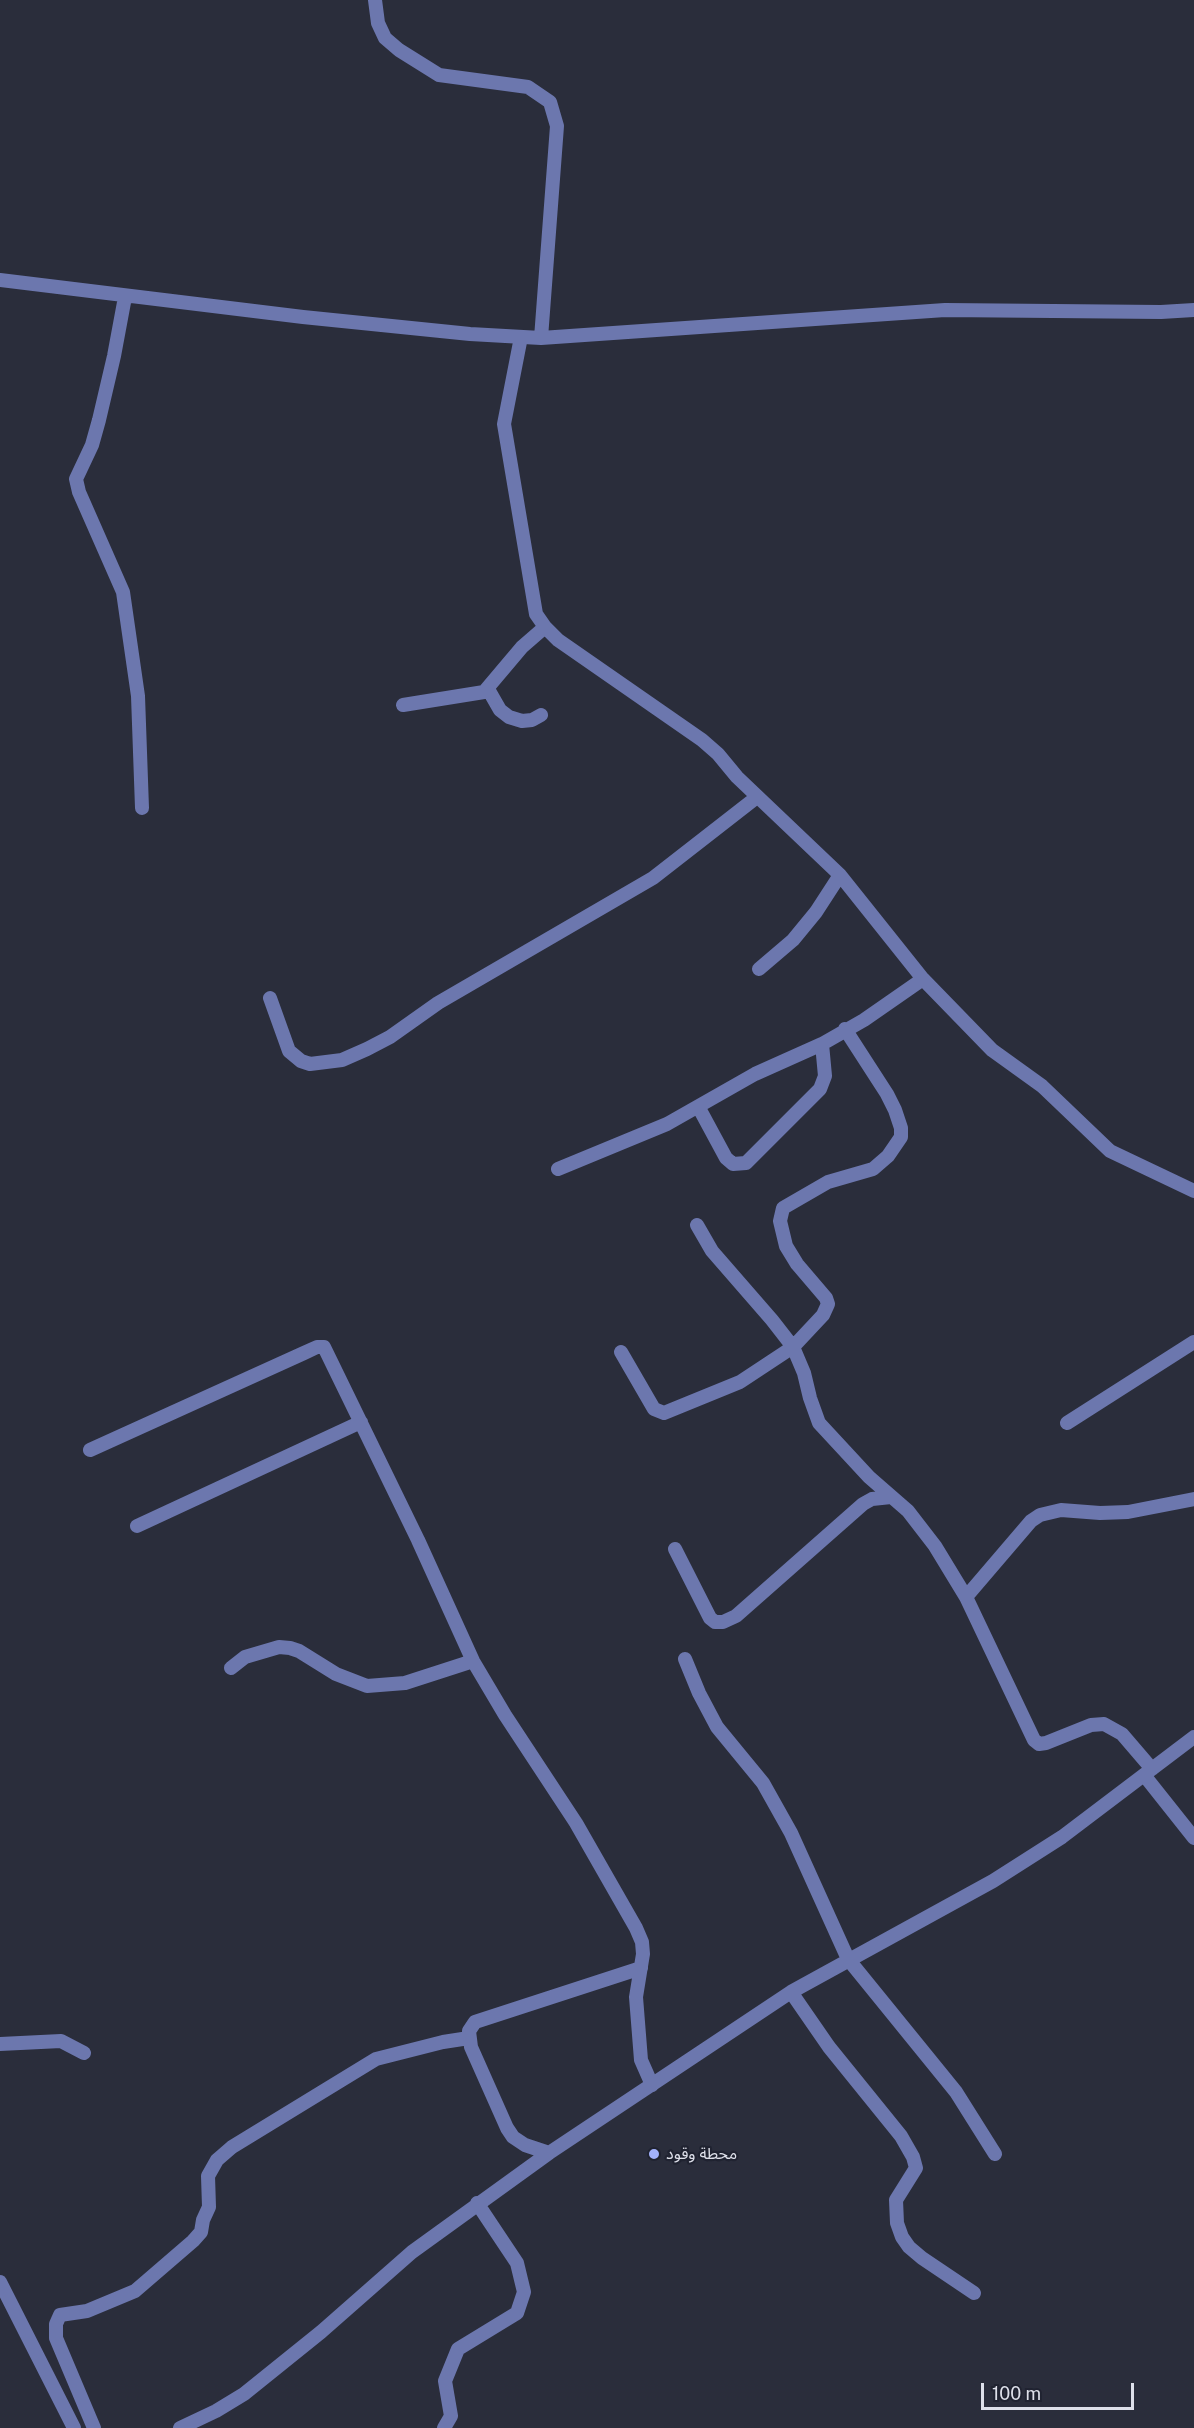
<!DOCTYPE html>
<html>
<head>
<meta charset="utf-8">
<style>
	body { margin:0 }
	#map { position:relative; width:1194px; height:2428px; overflow:hidden; background:#2a2d3b; font-family:"Public Sans",sans-serif }
	canvas { display:block }
	.scale { position:absolute; left:981px; top:2383px; width:153px; height:27px; box-sizing:border-box; border:3px solid #dee0ea; border-top:0; padding-left:8px; font-size:18px; line-height:21px; white-space:nowrap; color:#dee0ea; -webkit-text-stroke:4px #202331; paint-order:stroke }
</style>
</head>
<body>
<div id="map">
<canvas width="1194" height="2428"></canvas>
<div class="scale">100 m</div>
</div>
<script>
const ctx = document.querySelector('canvas').getContext('2d');
ctx.lineJoin = 'round';
function toPath(rows) {
  const path = new Path2D();
  for (const r of rows) {
    path.moveTo(r[0], r[1]);
    for (let i = 2; i < r.length; i += 2) path.lineTo(r[i], r[i + 1]);
  }
  return path;
}
function trace(path, color, width, dash) {
  ctx.strokeStyle = color;
  ctx.lineWidth = width;
  ctx.lineCap = dash ? 'butt' : 'round';
  ctx.setLineDash(dash || []);
  ctx.stroke(path);
}
function write(font, color, halo, rows, align = 'center') {
  ctx.font = font + ' "Public Sans","Noto Sans Arabic",sans-serif';
  ctx.lineWidth = 4.5;
  ctx.setLineDash([]);
  ctx.textBaseline = 'middle';
  ctx.strokeStyle = halo;
  ctx.fillStyle = color;
  for (const [text, x, y, turn = 0] of rows) {
    ctx.save();
    ctx.translate(x, y);
    ctx.rotate((+turn || 0) * Math.PI / 180);
    ctx.textAlign = isNaN(turn) ? turn : align;
    if (halo) ctx.strokeText(text, 0, 0);
    ctx.fillText(text, 0, 0);
    ctx.restore();
  }
}
const minor = toPath([
	[375,0,378,23,385,38,399,50,439,75,528,87,550,102,557,126,541,338],
	[0,280,303,317,470,334,541,338,945,310,1161,312,1194,310],
	[125,297,114,356,99,420,92,445,76,479,79,492,123,592,138,696,142,808],
	[521,337,504,424,536,614,545,627,558,640,702,740,718,754,737,777,840,875,923,979,992,1050,1042,1086,1110,1151,1194,1191],
	[488,689,500,710,509,717,522,721,532,720,541,715],
	[403,705,484,692,522,647,545,627],
	[759,969,793,940,816,912,840,875],
	[270,998,289,1051,301,1061,310,1064,342,1060,367,1049,390,1037,438,1003,653,878,757,797],
	[699,1108,726,1158,733,1164,746,1163,820,1089,825,1076,822,1044],
	[558,1169,667,1124,755,1074,822,1044,864,1020,923,979],
	[697,1225,712,1251,772,1320,793,1347,804,1373,810,1398,819,1423,869,1477,908,1511,935,1546,966,1597,1034,1740,1039,1744,1046,1743,1091,1725,1104,1724,1122,1734,1152,1769],
	[621,1352,654,1409,664,1413,740,1382,793,1347,823,1315,828,1304,826,1298,797,1264,786,1246,780,1221,783,1208,828,1182,873,1169,888,1156,901,1137,901,1128,895,1110,887,1094,845,1029],
	[1067,1423,1194,1342],
	[90,1450,304,1353,317,1347,324,1347,418,1540,473,1661,505,1715,576,1823,636,1928,642,1942,643,1954,636,1997,641,2060,652,2085],
	[137,1526,361,1422],
	[675,1549,710,1618,715,1622,723,1622,736,1616,863,1504,872,1499,891,1497],
	[966,1597,1031,1521,1040,1515,1061,1510,1100,1513,1128,1512,1194,1499],
	[685,1659,699,1693,717,1727,763,1783,791,1833,848,1959,956,2092,995,2154],
	[231,1668,245,1657,279,1647,290,1648,299,1651,336,1674,367,1686,405,1683,473,1661],
	[1144,1775,1194,1838],
	[791,1992,829,2047,901,2136,913,2157,916,2168,896,2200,897,2223,902,2237,909,2247,922,2258,974,2293],
	[0,2044,61,2041,84,2053],
	[549,2153,525,2145,513,2137,507,2128,471,2047,469,2031,475,2022,641,1968],
	[0,2282,74,2428],
	[94,2428,56,2338,56,2324,60,2315,87,2311,135,2291,193,2241,201,2232,203,2220,209,2207,208,2176,217,2160,232,2147,376,2059,443,2042,469,2038],
	[180,2428,216,2411,244,2394,321,2332,412,2252,549,2153,791,1992,993,1881,1062,1837,1194,1737],
	[444,2428,451,2416,445,2381,458,2349,517,2313,524,2292,517,2263,477,2203]
]);
const markers = [
	[654,2154,6,"#a3b2fd"]
];
const poiNames = [
	["محطة وقود",666,2154]
];
trace(minor, '#6c77ae', 14);
for (const [x, y, r, color] of markers) {
  const dot = new Path2D();
  dot.arc(x, y, r, 0, 2 * Math.PI);
  ctx.fillStyle = color;
  ctx.fill(dot);
  trace(dot, '#202331', 2);
}
write('16px', '#dee0ea', '#202331', poiNames, 'left');
</script>
</body>
</html>
